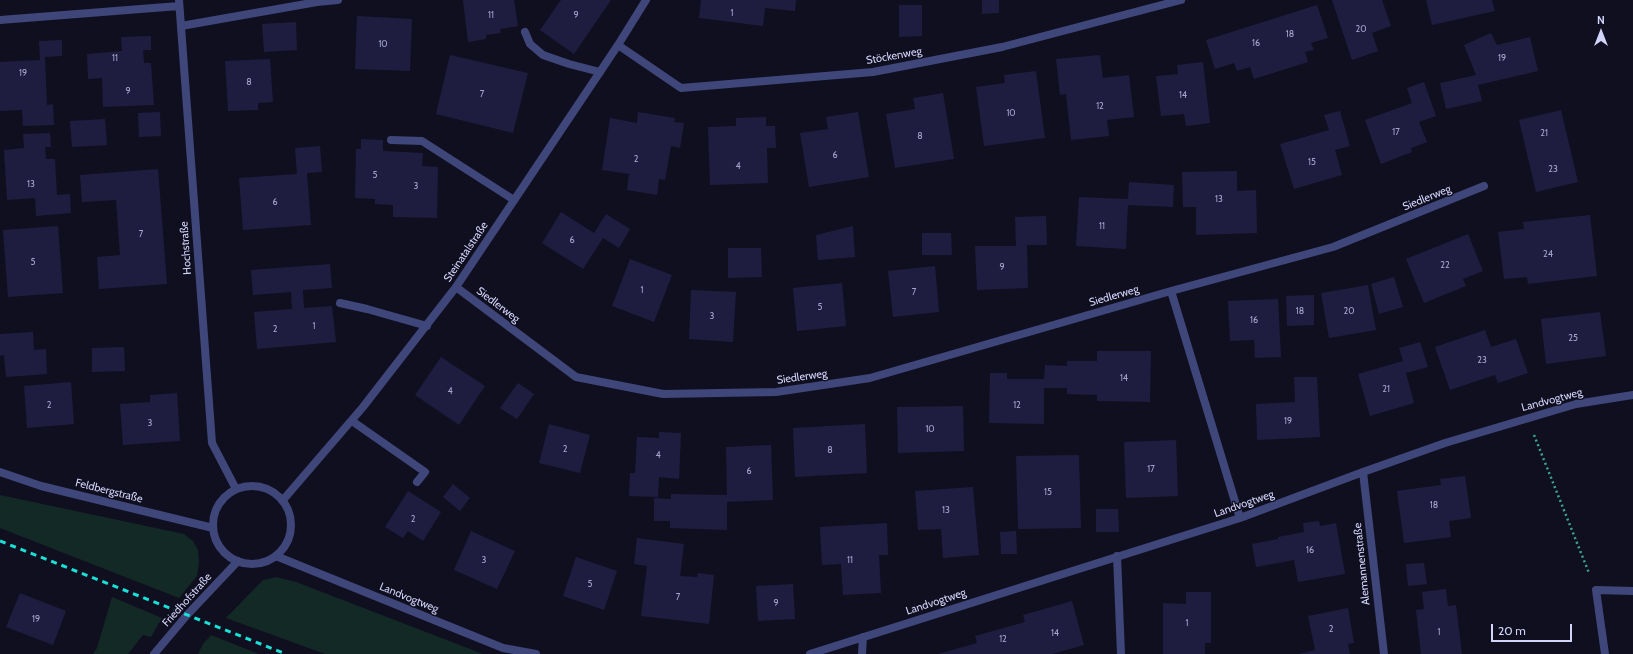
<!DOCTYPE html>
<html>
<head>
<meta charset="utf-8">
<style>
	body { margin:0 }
	#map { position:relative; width:1633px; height:654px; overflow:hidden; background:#100f20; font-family:Cabin,sans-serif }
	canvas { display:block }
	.north { position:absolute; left:1581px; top:12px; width:40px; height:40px; -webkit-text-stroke:3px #100f20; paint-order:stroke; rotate:0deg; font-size:11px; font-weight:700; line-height:16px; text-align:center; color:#d3d4fa }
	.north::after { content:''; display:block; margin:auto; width:14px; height:18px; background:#d3d4fa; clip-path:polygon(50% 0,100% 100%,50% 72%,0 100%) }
	.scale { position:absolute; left:1491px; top:624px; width:81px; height:18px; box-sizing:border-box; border:2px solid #d3d4fa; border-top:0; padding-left:5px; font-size:12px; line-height:14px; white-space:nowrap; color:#d3d4fa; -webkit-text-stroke:3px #100f20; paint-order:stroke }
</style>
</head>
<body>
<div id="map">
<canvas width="1633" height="654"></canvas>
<div class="north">N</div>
<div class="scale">20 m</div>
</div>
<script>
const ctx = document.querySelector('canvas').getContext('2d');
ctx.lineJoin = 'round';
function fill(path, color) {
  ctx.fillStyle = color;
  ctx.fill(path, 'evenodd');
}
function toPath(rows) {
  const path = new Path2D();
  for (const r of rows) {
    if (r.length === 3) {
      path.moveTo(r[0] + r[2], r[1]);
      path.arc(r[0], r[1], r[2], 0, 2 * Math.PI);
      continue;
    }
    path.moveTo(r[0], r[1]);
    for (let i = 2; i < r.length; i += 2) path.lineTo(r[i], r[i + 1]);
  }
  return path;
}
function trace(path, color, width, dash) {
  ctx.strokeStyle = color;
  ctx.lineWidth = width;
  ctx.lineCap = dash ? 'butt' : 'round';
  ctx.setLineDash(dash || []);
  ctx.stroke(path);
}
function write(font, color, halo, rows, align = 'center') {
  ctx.font = font + ' Cabin,sans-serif';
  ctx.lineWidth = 3;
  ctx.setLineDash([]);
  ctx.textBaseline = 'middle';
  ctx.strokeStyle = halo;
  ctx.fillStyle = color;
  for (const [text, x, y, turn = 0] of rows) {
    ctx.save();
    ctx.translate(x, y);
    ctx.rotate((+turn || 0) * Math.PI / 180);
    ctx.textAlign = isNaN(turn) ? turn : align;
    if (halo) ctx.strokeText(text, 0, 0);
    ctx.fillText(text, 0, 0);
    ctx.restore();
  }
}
const green = toPath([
	[0,495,184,534,193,541,198,550,199,562,197,576,179,598,0,528],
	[276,577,296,582,483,654,325,654,226,618,263,580],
	[112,597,162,618,151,637,143,635,128,654,93,654,97,648],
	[211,635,259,654,198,654,203,644]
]);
const building = toPath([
	[463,0,514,0,518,26,500,29,501,33,486,35,486,39,468,42],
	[561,0,611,0,574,54,540,30],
	[701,0,796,0,795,11,765,8,763,26,699,18],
	[982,0,999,0,999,13,982,14],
	[1332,0,1382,0,1391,26,1372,33,1378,51,1352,60],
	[1426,0,1492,0,1495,11,1432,25],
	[899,5,922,5,922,36,899,37],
	[1317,5,1328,38,1311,43,1314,50,1305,52,1308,62,1254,79,1250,67,1237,71,1234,63,1215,69,1206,40],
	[357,16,412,19,410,71,355,69],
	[296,22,297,50,264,52,262,24],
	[1491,33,1497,45,1530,37,1538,71,1478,85,1482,101,1446,109,1440,83,1476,75,1464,45],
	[151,36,151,50,143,50,144,63,151,63,154,105,103,107,102,78,88,79,87,54,122,51,121,37],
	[62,40,62,56,45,57,47,105,53,104,54,125,23,126,22,110,0,111,0,62,40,60,39,41],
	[450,55,528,73,513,133,436,114],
	[1100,55,1103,78,1129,75,1134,117,1107,120,1109,136,1071,140,1066,94,1060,95,1056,59],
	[270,59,273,102,258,103,258,110,228,111,225,61],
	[1203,62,1210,123,1186,126,1184,114,1161,116,1156,76,1178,74,1177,65],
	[1036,71,1045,138,984,146,976,87,1005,83,1004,75],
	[1424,82,1436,116,1419,122,1427,142,1411,148,1412,152,1381,164,1365,120,1412,103,1407,88],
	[943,93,954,159,895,168,886,114,915,109,913,98],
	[1561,110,1578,182,1536,192,1519,120],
	[1340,111,1350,146,1335,150,1342,175,1294,189,1280,144,1329,130,1324,115],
	[160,112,161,136,139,137,138,113],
	[638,112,675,118,674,122,684,123,680,148,671,146,665,180,659,179,657,195,627,190,629,174,602,170,610,118,637,123],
	[858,112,869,177,809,187,800,133,828,129,826,117],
	[766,117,766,126,775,126,776,148,767,148,768,183,710,185,708,127,736,126,736,118],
	[105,119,107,145,72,147,70,121],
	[50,133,51,147,45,147,46,159,55,159,57,195,70,194,71,213,36,216,35,198,7,200,4,150,24,148,23,134],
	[361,139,383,140,383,151,423,153,422,166,438,167,437,218,393,217,393,205,375,204,375,199,355,198,356,149,361,149],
	[320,146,322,172,307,173,311,225,243,230,239,178,297,174,295,148],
	[158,169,167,284,99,289,97,257,120,255,116,200,82,202,80,175],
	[1237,171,1237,191,1256,190,1257,233,1196,235,1196,207,1183,207,1182,172],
	[1129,182,1174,185,1173,207,1128,205,1126,249,1076,246,1079,197,1128,199],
	[561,212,594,233,606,214,630,229,619,248,603,238,583,269,542,243],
	[1590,215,1597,276,1528,284,1527,277,1504,279,1498,232,1524,229,1523,222],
	[1046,216,1047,245,1027,245,1028,288,977,290,975,246,1016,246,1015,217],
	[58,226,63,293,8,297,3,230],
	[853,226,855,257,818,260,816,235],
	[922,233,951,233,952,255,922,255],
	[1468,234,1483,271,1463,279,1466,286,1424,303,1406,259],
	[728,248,761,248,762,277,728,278],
	[630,259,672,275,654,322,612,306],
	[330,264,332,288,303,290,304,308,332,306,336,342,257,349,254,312,292,309,291,292,253,295,251,270],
	[935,266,939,312,893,317,888,271],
	[1394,277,1403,307,1379,314,1371,284],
	[842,283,846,326,797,331,793,288],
	[1368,285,1376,330,1329,338,1321,293],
	[691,290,736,292,733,342,689,339],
	[1314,295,1314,325,1287,326,1286,296],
	[1278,299,1281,357,1255,358,1254,340,1230,341,1228,301],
	[1600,312,1606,356,1546,364,1541,319],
	[1485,330,1491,347,1516,339,1528,373,1498,383,1495,375,1450,390,1435,347],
	[33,332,34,350,46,349,47,374,6,377,4,355,0,356,0,334],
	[1420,342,1428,367,1406,373,1414,403,1370,416,1358,374,1403,361,1399,348],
	[124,347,125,371,92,372,92,348],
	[1097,351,1151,351,1150,402,1097,401,1097,395,1067,394,1067,388,1044,388,1044,424,989,423,990,373,1007,373,1007,379,1044,379,1045,365,1067,366,1067,361,1097,361],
	[441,357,485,386,459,425,415,395],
	[1294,377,1317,377,1320,437,1257,440,1256,404,1295,402],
	[71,382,74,424,27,428,24,386],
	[518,383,534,394,517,419,500,408],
	[177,393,180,441,123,445,120,404,150,402,150,395],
	[963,406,964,451,898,453,897,407],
	[549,424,590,435,580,473,539,463],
	[865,424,867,473,795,477,793,428],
	[659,432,681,433,679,479,659,477,658,497,629,496,630,473,635,473,637,437,659,438],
	[1176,440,1178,496,1126,498,1124,442],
	[771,445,773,500,727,502,727,530,670,528,670,521,654,521,654,498,671,499,671,494,727,495,726,447],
	[1079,455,1081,528,1018,529,1016,456],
	[1465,476,1471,518,1449,521,1451,537,1404,543,1397,491,1441,485,1440,479],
	[453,484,470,498,460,511,443,497],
	[973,487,979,555,943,558,941,529,918,530,915,491],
	[408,491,441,512,423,541,408,531,403,538,385,527],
	[1096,509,1118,509,1119,532,1096,532],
	[1319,521,1320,526,1336,523,1345,574,1298,582,1294,560,1256,567,1252,544,1278,539,1278,537,1304,532,1303,523],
	[887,523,888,555,879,555,881,593,843,595,841,564,822,565,820,527],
	[471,531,515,551,497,589,454,570],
	[1016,531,1017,554,1001,554,1000,532],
	[637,538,684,544,680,576,697,577,698,573,714,575,709,624,641,616,647,566,634,564],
	[576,557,617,571,604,610,563,596],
	[1424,563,1427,584,1408,586,1406,564],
	[793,584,795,619,758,621,756,586],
	[1446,589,1448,606,1456,605,1462,654,1421,654,1416,610,1424,609,1422,592],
	[1186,592,1211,592,1211,643,1205,643,1205,654,1163,654,1163,603,1186,604],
	[20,593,66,611,53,645,6,627],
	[1072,601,1084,645,1052,654,938,654,977,643,975,636,1025,622,1023,615],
	[1348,608,1354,643,1348,644,1350,654,1299,654,1315,650,1308,616]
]);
const path = toPath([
	[1534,435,1589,573]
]);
const lane = toPath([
	[181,26,317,2,338,0],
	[525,32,530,44,543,55,569,64,600,72],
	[391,140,422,141,514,200],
	[340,303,367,309,427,326],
	[352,421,425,472,417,482]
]);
const street = toPath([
	[179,0,212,443,236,489],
	[0,20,179,6],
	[618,45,681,88,873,72,1002,47,1181,0],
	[456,287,576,377,663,394,776,392,870,378,1171,291,1333,247,1484,186],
	[1171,291,1240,518],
	[0,472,41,486,213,528],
	[1363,472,1384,654],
	[252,525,39],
	[283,500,363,407,456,287,618,45,646,0],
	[276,556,503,648,536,654],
	[1117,556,1121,654],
	[154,654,187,615,238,561],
	[810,654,1240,518,1363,472,1445,443,1576,404,1633,395],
	[862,654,863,637],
	[1605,654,1596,590,1633,591]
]);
const rail = toPath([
	[0,541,286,654]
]);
const numberNames = [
	["1",732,13],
	["11",491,15],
	["9",576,15],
	["20",1361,29],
	["18",1290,34],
	["16",1256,43],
	["10",383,44],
	["11",115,58],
	["19",1502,58],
	["19",23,73],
	["8",249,82],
	["9",128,91],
	["7",482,94],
	["14",1183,95],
	["12",1100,106],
	["10",1011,113],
	["17",1396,132],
	["21",1544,133],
	["8",920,136],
	["6",835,155],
	["2",636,159],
	["15",1312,162],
	["4",738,166],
	["23",1553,169],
	["5",375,175],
	["13",31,184],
	["3",416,186],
	["13",1219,199],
	["6",275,202],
	["11",1102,226],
	["7",141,234],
	["6",572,240],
	["24",1548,254],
	["5",33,262],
	["22",1445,265],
	["9",1002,267],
	["1",642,290],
	["7",914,292],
	["5",820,307],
	["18",1300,311],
	["20",1349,311],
	["3",712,316],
	["16",1254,320],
	["1",314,326],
	["2",275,329],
	["25",1573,338],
	["23",1482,360],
	["14",1124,378],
	["21",1386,389],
	["4",450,391],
	["2",49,405],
	["12",1017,405],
	["19",1288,421],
	["3",150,423],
	["10",930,429],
	["2",565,449],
	["8",830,450],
	["4",658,455],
	["17",1151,469],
	["6",749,471],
	["15",1048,492],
	["18",1434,505],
	["13",946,510],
	["2",413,519],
	["16",1310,550],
	["3",484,560],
	["11",850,560],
	["5",590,584],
	["7",678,597],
	["9",776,603],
	["19",36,619],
	["1",1187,623],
	["2",1331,629],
	["1",1439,632],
	["14",1055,633],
	["12",1003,639]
];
const streetNames = [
	["Stöckenweg",894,56,-10],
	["Siedlerweg",1427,198,-22],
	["Hochstraße",186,248,-94],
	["Steinatalstraße",466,252,-56],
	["Siedlerweg",1114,296,-16],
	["Siedlerweg",498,305,37],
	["Siedlerweg",802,377,-8],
	["Landvogtweg",1552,400,-15],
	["Feldbergstraße",109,491,14],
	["Landvogtweg",1244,504,-19],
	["Alemannenstraße",1362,564,-96],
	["Landvogtweg",409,598,22],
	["Friedhofstraße",187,600,-48],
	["Landvogtweg",936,602,-18]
];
fill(green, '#132925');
fill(building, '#1f1d3f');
trace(path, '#3ba68f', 2.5, [2, 3]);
trace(lane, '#3f467a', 8);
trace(street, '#3f467a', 8);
trace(rail, '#18e1d6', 3, [6, 5]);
write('9px', '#a6a6cb', null, numberNames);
write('11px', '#d3d4fa', '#100f20', streetNames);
</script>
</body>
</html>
